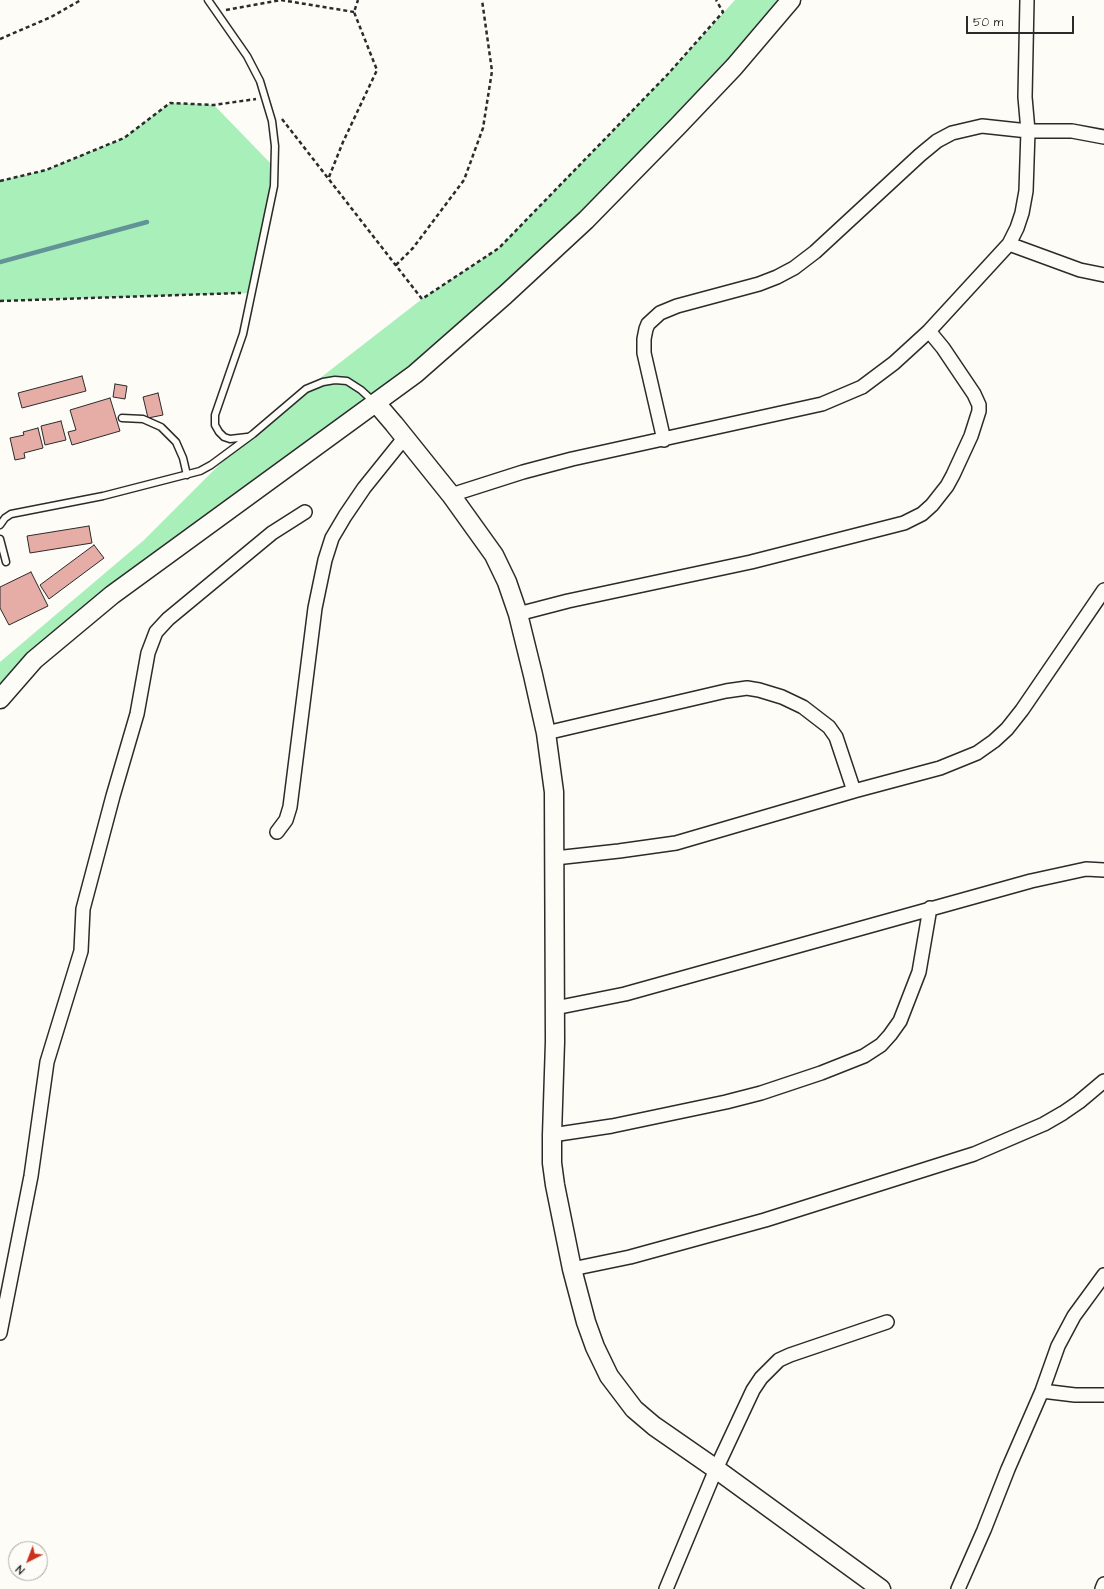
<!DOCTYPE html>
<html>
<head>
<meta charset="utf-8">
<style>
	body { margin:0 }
	#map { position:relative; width:1104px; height:1589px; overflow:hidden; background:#fdfcf7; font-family:"Architects Daughter",sans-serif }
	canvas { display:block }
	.north { position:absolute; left:8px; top:1541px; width:40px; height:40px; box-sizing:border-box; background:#fdfcf7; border:1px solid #a9a8a5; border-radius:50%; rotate:222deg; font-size:11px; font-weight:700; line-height:16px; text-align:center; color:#2b2b2b }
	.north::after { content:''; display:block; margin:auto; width:14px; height:18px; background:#c8321e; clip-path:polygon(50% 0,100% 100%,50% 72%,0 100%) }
	.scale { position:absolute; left:966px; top:16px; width:108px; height:18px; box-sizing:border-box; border:2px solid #2b2b2b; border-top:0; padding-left:5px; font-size:12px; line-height:14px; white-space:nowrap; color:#2b2b2b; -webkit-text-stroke:3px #fdfcf7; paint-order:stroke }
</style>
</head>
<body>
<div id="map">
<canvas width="1104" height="1589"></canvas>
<div class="north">N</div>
<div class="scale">50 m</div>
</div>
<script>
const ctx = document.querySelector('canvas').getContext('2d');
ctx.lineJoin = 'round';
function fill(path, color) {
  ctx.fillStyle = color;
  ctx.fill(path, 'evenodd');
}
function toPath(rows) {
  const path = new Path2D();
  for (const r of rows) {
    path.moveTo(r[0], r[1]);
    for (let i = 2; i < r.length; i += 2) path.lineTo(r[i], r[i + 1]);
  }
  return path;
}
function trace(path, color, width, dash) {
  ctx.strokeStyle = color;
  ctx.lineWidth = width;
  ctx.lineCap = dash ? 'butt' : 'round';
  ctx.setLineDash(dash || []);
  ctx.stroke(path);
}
const green = toPath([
	[735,0,791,0,505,295,112,595,0,699,0,662,144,540,247,437,306,389,422,299,499,248,668,74],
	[170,103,214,105,275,168,251,293,0,301,0,181,46,170,124,138]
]);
const stream = toPath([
	[0,262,147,222]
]);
const building = toPath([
	[82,376,86,391,22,408,18,393,82,376],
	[115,384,127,386,125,399,113,397,115,384],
	[158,393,163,415,148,418,143,397,158,393],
	[110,398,120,431,72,445,68,432,76,430,70,410,110,398],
	[61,421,66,440,45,445,41,426,61,421],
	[38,428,43,448,24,453,25,458,15,460,10,438,24,435,23,432,38,428],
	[89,526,92,543,30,553,27,536,89,526],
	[94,545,104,558,49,599,40,585,94,545],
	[31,572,48,606,9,625,0,608,0,587,31,572]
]);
const path = toPath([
	[226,10,281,0,354,12],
	[0,39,51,17,81,0],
	[282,119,422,299,499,248,668,74,723,12,716,0],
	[329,177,343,142,377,70,354,12,358,0],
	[0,181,46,170,124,138,170,103,214,105,256,99],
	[396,265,413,248,464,180,483,128,492,71,482,0],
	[0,301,241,293]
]);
const lane = toPath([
	[208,0,247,56,260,81,272,121,275,146,274,186,243,334,215,415,215,425,219,432,224,437,230,439,247,437],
	[122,418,143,419,161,427,176,442,183,458,187,475],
	[0,525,5,518,11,514,103,496,200,471,211,465,253,434,306,389,323,382,335,380,347,381,361,390,374,402],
	[0,539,6,562]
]);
const street = toPath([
	[1009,244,1080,270,1104,275],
	[664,440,644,353,644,339,646,329,648,324,660,313,677,306,759,284,777,277,794,268,815,252,920,155,937,141,952,133,982,126,1028,131,1072,131,1104,137],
	[451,495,523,472,572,459,822,404,862,387,894,363,929,331,1009,244,1017,228,1022,213,1026,191,1028,131,1025,97,1027,0],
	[518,614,568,601,751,562,904,523,922,514,932,505,947,486,953,475,971,436,979,411,979,405,974,394,943,348,929,331],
	[546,733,726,691,747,688,759,690,782,697,803,707,829,727,836,737,854,791],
	[277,832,286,820,290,807,315,608,325,560,332,538,345,516,364,488,405,437],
	[555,858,619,851,676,843,854,791,940,768,977,753,994,741,1007,729,1022,710,1104,590],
	[555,1008,625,994,1031,881,1086,869,1104,870],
	[552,1135,612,1126,726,1102,761,1093,821,1073,864,1056,881,1045,890,1035,900,1021,919,972,930,908],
	[572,1269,630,1257,765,1220,974,1154,1044,1124,1063,1113,1079,1102,1104,1081],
	[0,1333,31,1176,47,1062,81,951,83,909,113,796,137,714,148,653,156,632,168,619,272,533,305,512],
	[1042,1391,1075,1395,1104,1395],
	[666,1589,716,1469,753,1390,761,1378,779,1360,790,1355,887,1322],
	[958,1589,984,1530,1008,1469,1042,1391,1058,1346,1074,1316,1104,1275],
	[1102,1589,1104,1584]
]);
const secondary = toPath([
	[376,403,394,424,451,495,494,555,507,582,518,614,533,675,546,733,554,792,555,1042,552,1135,552,1163,555,1185,572,1269,586,1322,595,1347,609,1376,634,1409,654,1426,716,1469,881,1589],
	[0,699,34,660,112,595,415,374,505,295,586,220,677,127,734,67,791,0]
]);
fill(green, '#a9efba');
trace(stream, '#629397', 4.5);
fill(building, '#e6aca6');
trace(building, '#2b2b2b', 1);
trace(lane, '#2b2b2b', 9);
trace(street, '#2b2b2b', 16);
trace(secondary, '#2b2b2b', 21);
trace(path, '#2b2b2b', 2.5, [4, 3]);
trace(lane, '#fdfcf7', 6);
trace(street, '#fdfcf7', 13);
trace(secondary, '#fdfcf7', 18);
</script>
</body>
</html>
